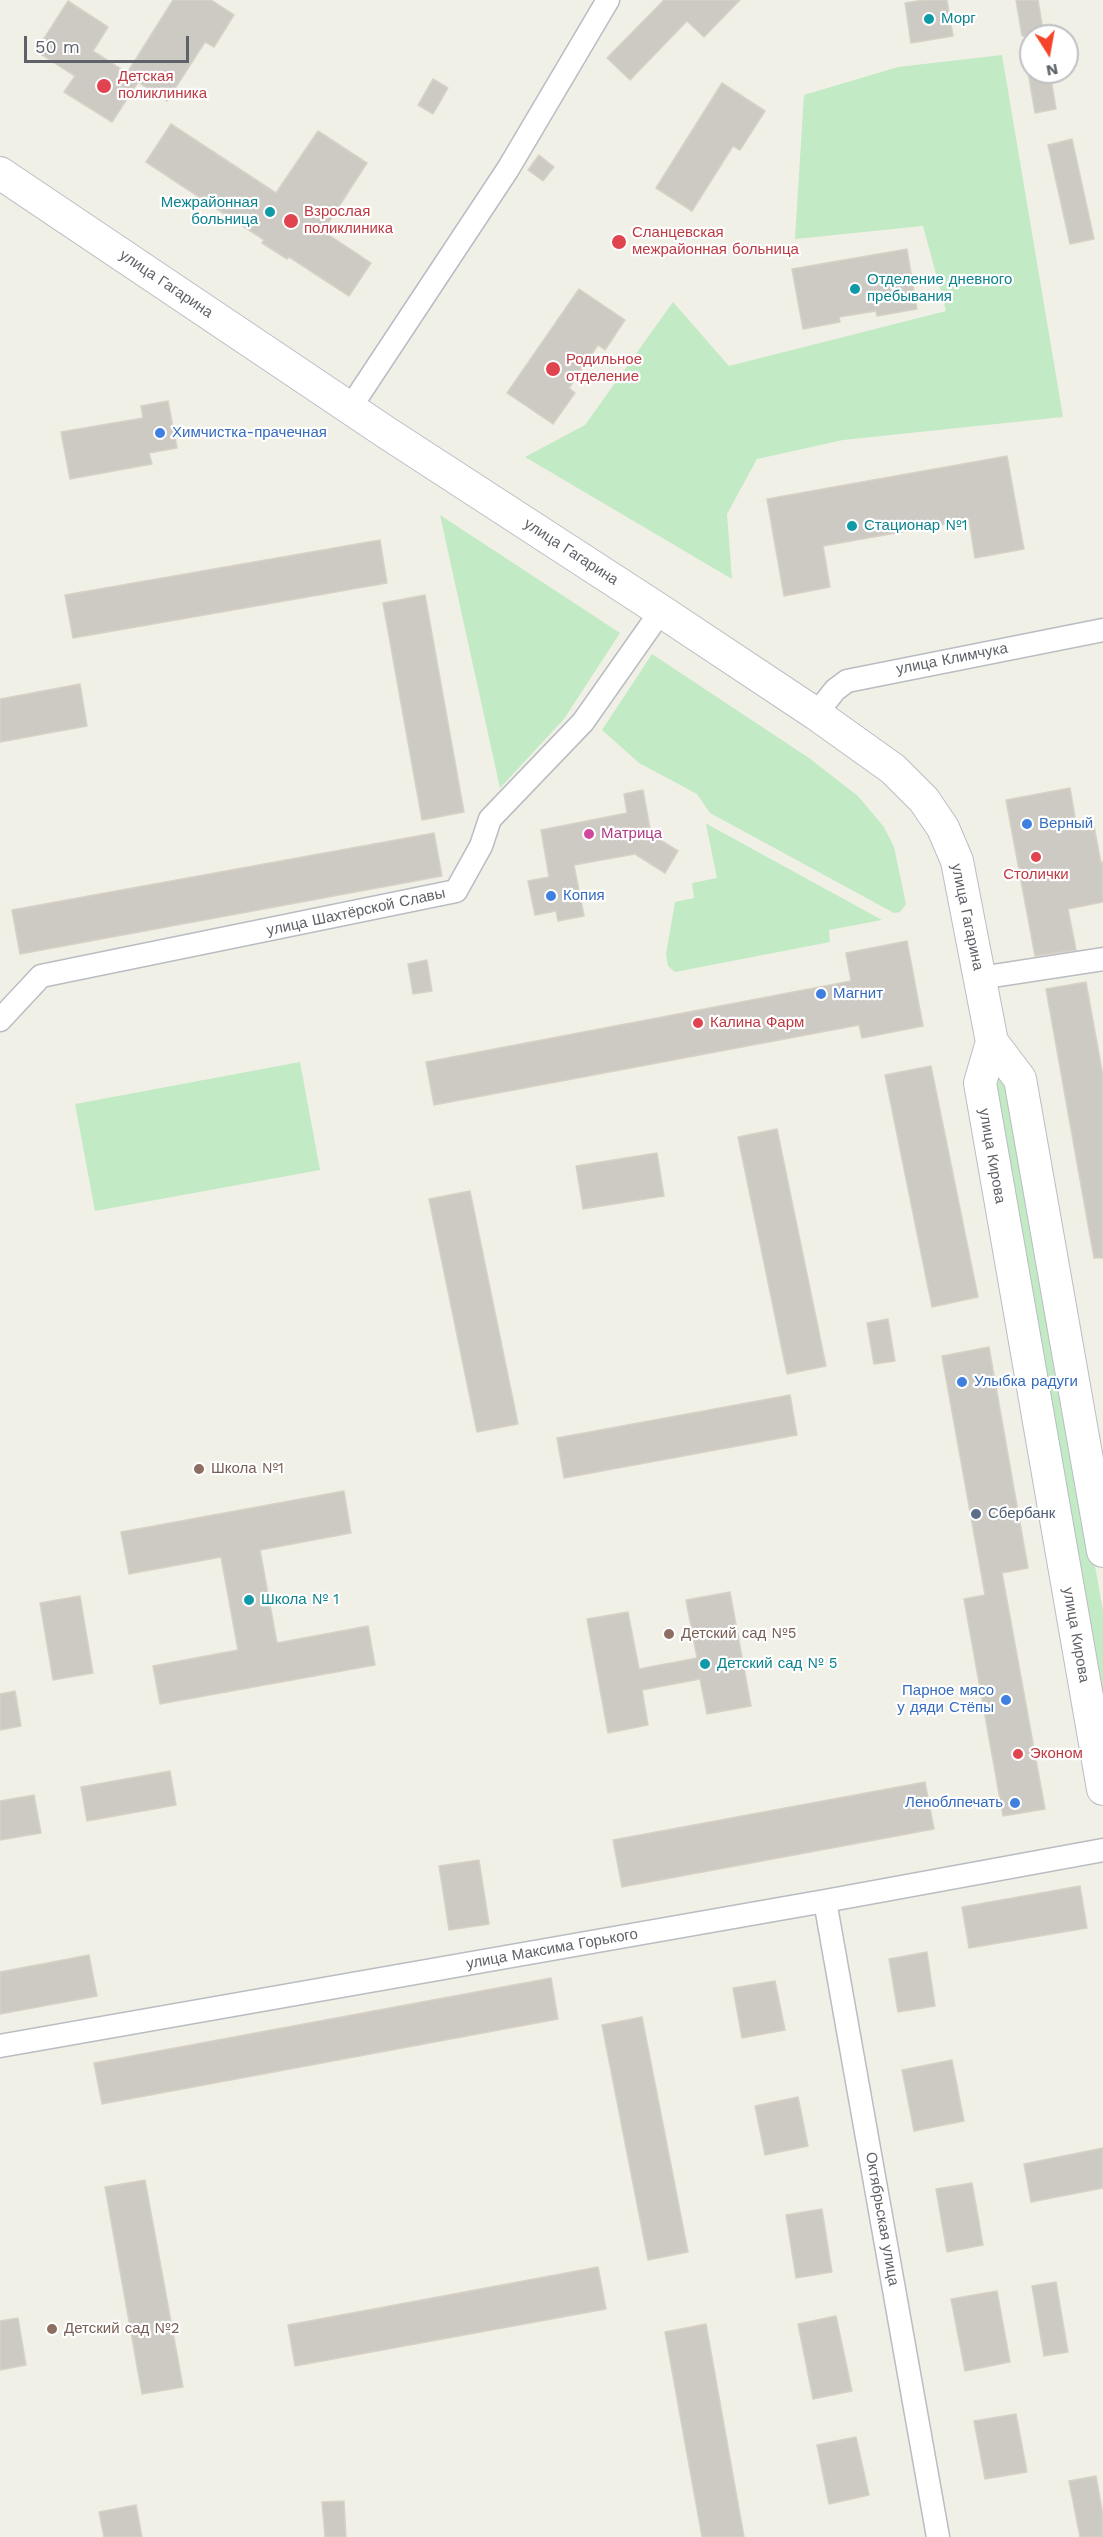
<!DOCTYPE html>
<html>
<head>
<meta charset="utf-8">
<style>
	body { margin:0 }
	#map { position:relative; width:1103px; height:2537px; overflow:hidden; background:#f1f0e7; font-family:"Work Sans",sans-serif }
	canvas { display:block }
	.north { position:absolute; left:1019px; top:24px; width:60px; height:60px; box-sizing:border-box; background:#fff; border:2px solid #bfc0c3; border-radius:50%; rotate:169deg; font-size:16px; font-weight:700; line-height:24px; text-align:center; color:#5e6268 }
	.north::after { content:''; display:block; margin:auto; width:21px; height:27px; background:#f54429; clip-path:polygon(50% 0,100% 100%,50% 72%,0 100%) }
	.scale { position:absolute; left:24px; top:36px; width:165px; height:27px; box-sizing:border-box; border:3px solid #5e6268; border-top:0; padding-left:8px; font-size:18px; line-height:21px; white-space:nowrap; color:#5e6268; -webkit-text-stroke:4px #fff; paint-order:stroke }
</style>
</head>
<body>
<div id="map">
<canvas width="1103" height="2537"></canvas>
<div class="north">N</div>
<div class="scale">50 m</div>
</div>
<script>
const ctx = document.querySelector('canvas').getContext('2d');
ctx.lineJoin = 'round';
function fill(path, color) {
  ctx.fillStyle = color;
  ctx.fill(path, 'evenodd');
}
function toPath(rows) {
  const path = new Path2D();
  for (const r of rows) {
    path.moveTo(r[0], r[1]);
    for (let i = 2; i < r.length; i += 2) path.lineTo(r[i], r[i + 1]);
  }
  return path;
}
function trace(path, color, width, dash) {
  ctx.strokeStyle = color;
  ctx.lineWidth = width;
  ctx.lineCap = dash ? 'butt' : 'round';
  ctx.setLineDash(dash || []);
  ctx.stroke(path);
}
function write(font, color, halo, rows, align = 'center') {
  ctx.font = font + ' "Work Sans",sans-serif';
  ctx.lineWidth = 4.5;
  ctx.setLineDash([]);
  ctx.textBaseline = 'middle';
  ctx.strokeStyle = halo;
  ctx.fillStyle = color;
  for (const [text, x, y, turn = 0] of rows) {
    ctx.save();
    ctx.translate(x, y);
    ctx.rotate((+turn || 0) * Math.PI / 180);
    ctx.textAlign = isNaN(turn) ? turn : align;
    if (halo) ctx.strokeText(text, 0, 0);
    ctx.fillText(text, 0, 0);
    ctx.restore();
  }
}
const green = toPath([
	[1002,55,1063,417,843,440,757,459,727,514,732,579,525,457,585,425,673,302,729,366,946,311,923,226,795,239,804,95,898,67],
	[440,515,620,633,564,719,500,788],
	[652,654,809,758,858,796,884,827,894,847,906,904,900,912,894,913,710,813,697,794,639,763,602,730],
	[706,824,707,824,882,920,829,930,830,942,675,972,668,966,666,954,675,902,694,898,692,883,717,878],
	[300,1062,320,1170,95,1211,75,1104],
	[993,1071,1008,1075,1103,1611,1103,1712]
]);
const building = toPath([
	[173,0,211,0,234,15,214,47,205,42,167,101,138,82,112,122,64,92,75,76,36,51,68,1,108,27,93,51,127,73,173,0],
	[664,0,740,0,704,37,687,21,630,80,607,58,664,0],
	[923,0,947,0,953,36,911,43,905,3,923,0],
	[1016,0,1038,0,1044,36,1022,36,1016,0],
	[1028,72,1050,72,1056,109,1035,113,1028,72],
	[433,79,448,88,433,114,418,105,433,79],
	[722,83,765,111,740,150,733,146,692,211,656,188,722,83],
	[171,124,276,193,318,131,367,163,323,231,371,263,349,296,289,257,287,259,262,243,264,240,146,162,171,124],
	[1072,139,1094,239,1070,244,1048,145,1072,139],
	[539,155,554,167,543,181,528,170,539,155],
	[907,249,917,309,877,316,876,311,839,317,840,322,803,329,792,269,907,249],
	[579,289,625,320,605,350,598,345,569,388,575,393,553,424,507,393,579,289],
	[168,401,177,448,149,453,152,464,70,479,61,432,143,418,141,406,168,401],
	[1007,456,1024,549,975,558,969,520,823,546,830,587,784,596,767,499,1007,456],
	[380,540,387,583,73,638,65,595,380,540],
	[425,595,464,812,422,820,383,603,425,595],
	[80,684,87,726,0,742,0,699,80,684],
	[1070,788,1077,829,1094,826,1101,863,1103,862,1103,902,1068,909,1076,950,1035,956,1006,800,1070,788],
	[643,790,651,834,678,851,665,873,635,854,574,865,584,916,558,921,556,911,535,915,528,881,549,877,541,830,627,813,624,794,643,790],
	[434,833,442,876,20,954,12,910,434,833],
	[907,941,923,1026,862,1038,859,1025,434,1105,426,1062,851,981,846,953,907,941],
	[427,960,432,991,413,994,408,964,427,960],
	[1086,982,1103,1076,1103,1258,1094,1258,1046,989,1086,982],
	[931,1066,978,1297,932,1307,885,1075,931,1066],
	[777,1129,826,1366,787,1374,738,1137,777,1129],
	[657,1153,664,1196,583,1209,576,1166,657,1153],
	[470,1191,518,1424,477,1432,429,1199,470,1191],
	[888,1319,895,1361,874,1364,867,1323,888,1319],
	[989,1347,1028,1568,1002,1573,1045,1809,1003,1816,964,1599,985,1595,942,1356,989,1347],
	[790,1395,797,1435,564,1478,557,1438,790,1395],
	[344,1491,351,1533,260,1550,277,1643,368,1626,375,1665,160,1704,153,1666,238,1650,221,1557,129,1574,121,1532,344,1491],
	[730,1592,751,1706,707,1714,700,1679,642,1690,648,1725,608,1733,587,1619,628,1612,639,1669,697,1658,686,1600,730,1592],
	[80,1596,93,1673,53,1680,40,1603,80,1596],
	[15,1691,21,1726,0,1730,0,1694,15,1691],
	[170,1771,176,1805,87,1821,81,1787,170,1771],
	[925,1782,934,1829,622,1887,613,1840,925,1782],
	[34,1795,41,1833,0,1840,0,1801,34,1795],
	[479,1860,489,1924,449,1930,439,1866,479,1860],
	[1080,1886,1087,1928,969,1948,962,1907,1080,1886],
	[927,1952,935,2006,898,2012,889,1959,927,1952],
	[89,1955,97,1996,0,2014,0,1972,89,1955],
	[551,1978,558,2019,102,2104,94,2063,551,1978],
	[775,1981,785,2030,742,2038,733,1988,775,1981],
	[642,2017,688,2252,648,2260,602,2025,642,2017],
	[952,2060,964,2121,914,2131,902,2070,952,2060],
	[798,2097,808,2146,765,2155,755,2106,798,2097],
	[1103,2148,1103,2188,1031,2202,1024,2164,1103,2148],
	[145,2180,183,2387,142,2394,105,2187,145,2180],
	[972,2183,983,2245,947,2252,936,2189,972,2183],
	[822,2209,832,2272,796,2278,786,2215,822,2209],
	[598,2267,606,2309,295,2366,288,2325,598,2267],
	[1056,2282,1068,2352,1044,2356,1032,2286,1056,2282],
	[997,2291,1010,2362,965,2371,951,2299,997,2291],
	[836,2316,852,2391,813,2399,798,2324,836,2316],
	[18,2318,26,2365,0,2370,0,2321,18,2318],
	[706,2324,744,2537,702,2537,665,2332,706,2324],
	[1016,2414,1027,2472,985,2479,974,2421,1016,2414],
	[856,2437,869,2495,829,2504,817,2445,856,2437],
	[1096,2476,1103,2515,1103,2537,1080,2537,1069,2481,1096,2476],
	[344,2501,346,2537,325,2537,322,2502,344,2501],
	[136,2505,142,2537,104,2537,99,2512,136,2505]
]);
const minor = toPath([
	[350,408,508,169,608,0],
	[816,714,835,690,847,681,1103,630],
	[980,978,1103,959],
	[0,1020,41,976,456,891,481,846,490,819,583,722,661,611],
	[825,1901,938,2537],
	[0,2046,825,1901,1103,1850]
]);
const secondary = toPath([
	[0,173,387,433,661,611,816,714,893,769,924,800,943,828,957,861,992,1042,980,1083,1103,1789],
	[992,1042,1020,1079,1103,1551]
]);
const markers = [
	[929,19,6,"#0f9aa8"],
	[104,86,8,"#e0444e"],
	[270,212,6,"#0f9aa8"],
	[291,221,8,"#e0444e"],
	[619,242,8,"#e0444e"],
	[855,289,6,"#0f9aa8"],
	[553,369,8,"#e0444e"],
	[160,433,6,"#3f7fe0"],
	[852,526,6,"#0f9aa8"],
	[1027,824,6,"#3f7fe0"],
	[589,834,6,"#d1479c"],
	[1036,857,6,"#e0444e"],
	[551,896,6,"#3f7fe0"],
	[821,994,6,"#3f7fe0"],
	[698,1023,6,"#e0444e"],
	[962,1382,6,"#3f7fe0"],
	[199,1469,6,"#8d6e63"],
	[976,1514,6,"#5c6f8a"],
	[249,1600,6,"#0f9aa8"],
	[669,1634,6,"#8d6e63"],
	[705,1664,6,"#0f9aa8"],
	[1006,1700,6,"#3f7fe0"],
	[1018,1754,6,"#e0444e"],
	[1015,1803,6,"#3f7fe0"],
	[52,2329,6,"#8d6e63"]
];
const cultureNames = [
	["Морг",941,19],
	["Межрайонная",258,203,"right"],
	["больница",258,220,"right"],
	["Отделение дневного",867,280],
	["пребывания",867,297],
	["Стационар №1",864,526],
	["Школа № 1",261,1600],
	["Детский сад № 5",717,1664]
];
const healthNames = [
	["Детская",118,77],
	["поликлиника",118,94],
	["Взрослая",304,212],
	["поликлиника",304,229],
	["Сланцевская",632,233],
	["межрайонная больница",632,250],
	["Родильное",566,360],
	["отделение",566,377],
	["Столички",1036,875,"center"],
	["Калина Фарм",710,1023],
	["Эконом",1030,1754]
];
const streetNames = [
	["улица Гагарина",166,284,34],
	["улица Гагарина",571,552,33],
	["улица Климчука",952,659,-11],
	["улица Шахтёрской Славы",356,912,-12],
	["улица Гагарина",967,917,78],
	["улица Кирова",992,1156,80],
	["улица Кирова",1076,1635,80],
	["улица Максима Горького",552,1949,-10],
	["Октябрьская улица",882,2219,80]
];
const shopNames = [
	["Химчистка-прачечная",172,433],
	["Верный",1039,824],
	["Копия",563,896],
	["Магнит",833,994],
	["Улыбка радуги",974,1382],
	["Парное мясо",994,1691,"right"],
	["у дяди Стёпы",994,1708,"right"],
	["Леноблпечать",1003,1803,"right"]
];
const hotelNames = [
	["Матрица",601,834]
];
const educationNames = [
	["Школа №1",211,1469],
	["Детский сад №5",681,1634],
	["Детский сад №2",64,2329]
];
const serviceNames = [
	["Сбербанк",988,1514]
];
fill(green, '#c2eac5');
fill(building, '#cdcac4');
trace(building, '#d7d2c5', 1.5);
trace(minor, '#b9bcc1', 25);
trace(secondary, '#babdc3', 34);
trace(minor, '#fff', 22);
trace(secondary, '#fff', 32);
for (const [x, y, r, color] of markers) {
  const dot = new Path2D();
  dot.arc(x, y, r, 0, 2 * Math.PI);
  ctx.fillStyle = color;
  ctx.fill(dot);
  trace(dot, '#fff', 2);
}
write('15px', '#0d838f', '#fff', cultureNames, 'left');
write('15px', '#be3a42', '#fff', healthNames, 'left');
write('15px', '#5e6268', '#fff', streetNames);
write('15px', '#366cbe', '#fff', shopNames, 'left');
write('15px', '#b23c85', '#fff', hotelNames, 'left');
write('15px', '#785e54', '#fff', educationNames, 'left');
write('15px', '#4e5e75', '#fff', serviceNames, 'left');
</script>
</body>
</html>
